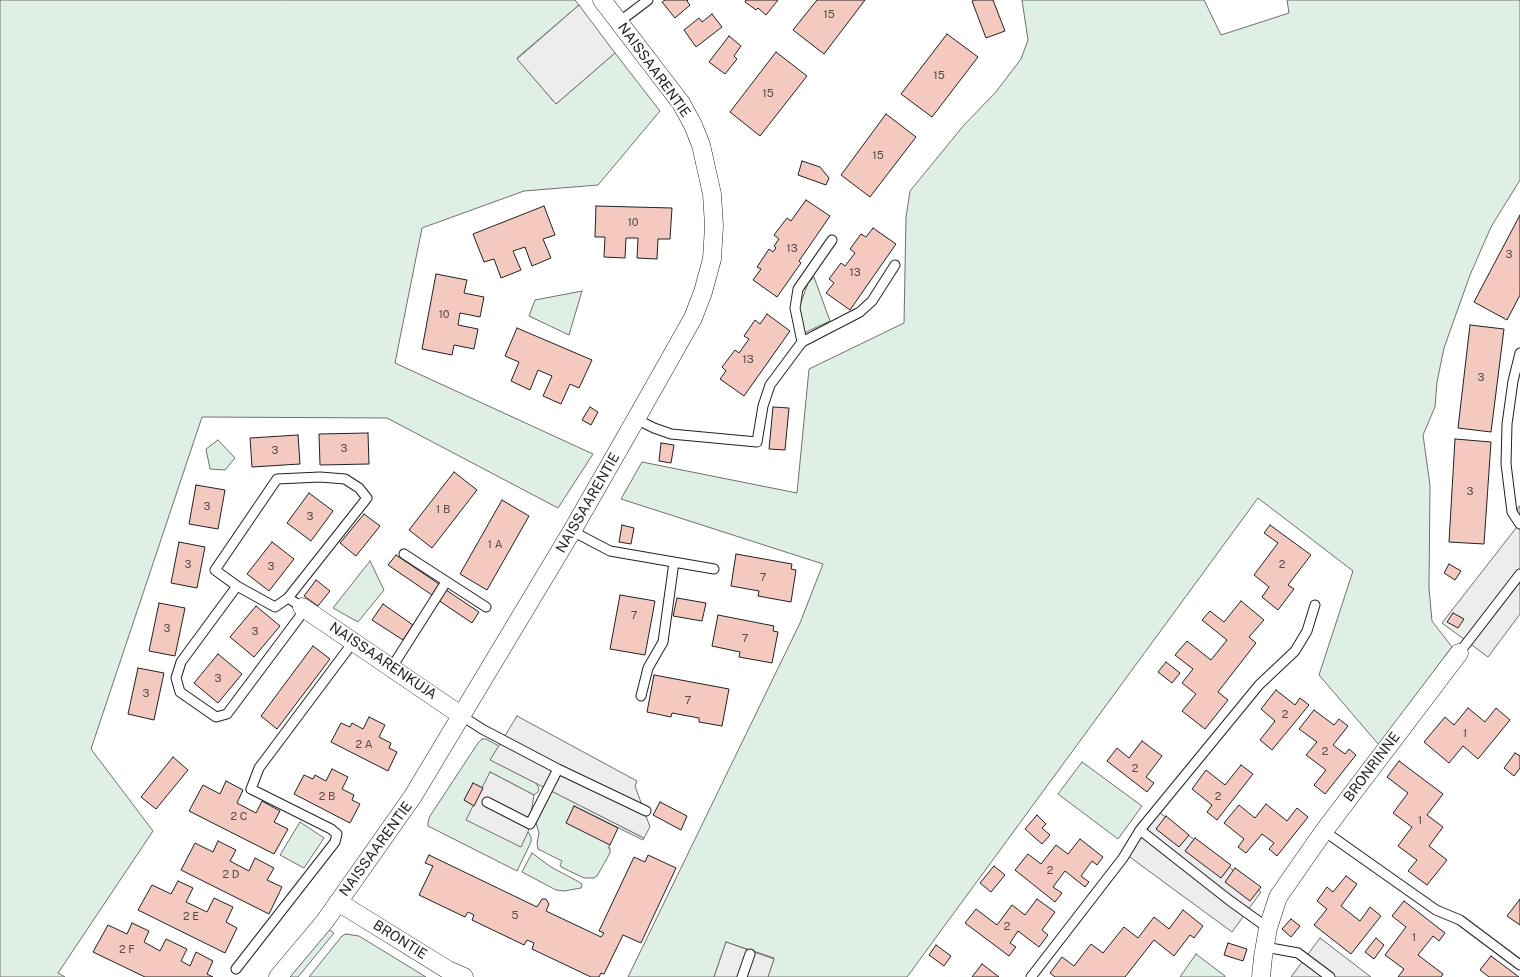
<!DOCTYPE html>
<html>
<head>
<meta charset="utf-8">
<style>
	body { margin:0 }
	canvas { display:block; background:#fff }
</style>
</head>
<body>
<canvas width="1520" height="977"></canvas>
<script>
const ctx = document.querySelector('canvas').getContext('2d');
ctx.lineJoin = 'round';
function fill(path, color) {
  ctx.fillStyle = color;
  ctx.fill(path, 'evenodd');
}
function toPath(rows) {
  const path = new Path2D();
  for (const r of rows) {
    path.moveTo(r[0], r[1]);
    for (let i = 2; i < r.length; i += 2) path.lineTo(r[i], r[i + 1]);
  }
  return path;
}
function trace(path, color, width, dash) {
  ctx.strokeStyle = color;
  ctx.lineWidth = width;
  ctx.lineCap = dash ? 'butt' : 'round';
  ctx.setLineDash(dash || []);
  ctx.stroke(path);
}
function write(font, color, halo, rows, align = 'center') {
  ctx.font = font + ' "Public Sans",sans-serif';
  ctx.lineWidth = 4;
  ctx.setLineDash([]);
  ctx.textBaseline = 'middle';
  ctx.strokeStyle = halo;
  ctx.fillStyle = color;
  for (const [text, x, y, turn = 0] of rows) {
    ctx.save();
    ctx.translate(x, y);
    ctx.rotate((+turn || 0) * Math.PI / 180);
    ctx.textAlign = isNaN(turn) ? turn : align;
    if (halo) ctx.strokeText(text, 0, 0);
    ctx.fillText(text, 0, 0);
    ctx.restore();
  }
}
const green = toPath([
	[0,0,575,0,579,5,517,58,556,104,615,53,660,111,598,185,524,191,422,228,395,363,593,454,558,508,387,418,202,417,91,749,153,831,58,973,65,977,0,977,0,0],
	[1022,0,1204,0,1221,35,1289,13,1287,0,1520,0,1520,180,1491,227,1470,275,1444,348,1437,382,1435,407,1423,435,1430,485,1429,588,1432,621,1452,647,1379,745,1319,675,1353,571,1258,498,907,977,768,977,774,958,726,942,714,977,628,977,800,623,823,564,621,499,642,462,797,493,809,369,904,323,906,217,910,191,964,125,995,93,1021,59,1028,40,1022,0],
	[814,277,830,321,804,333,799,308,808,283,814,277],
	[582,291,569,335,529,316,535,300,582,291],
	[218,440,235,458,225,470,210,469,206,449,218,440],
	[370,561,384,590,358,622,333,608,370,561],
	[482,739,486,739,499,746,491,760,536,783,539,788,538,792,534,795,490,772,520,847,528,832,531,837,531,842,517,871,428,826,428,822,430,816,478,743,482,739],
	[1082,762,1142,806,1118,839,1058,794,1082,762],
	[552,791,644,838,643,840,574,806,610,845,608,848,610,848,610,853,597,876,594,878,584,878,561,867,560,865,562,861,538,849,537,843,539,833,536,823,552,791],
	[300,822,324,838,304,868,280,855,300,822],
	[532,853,551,867,579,882,582,884,581,888,564,891,556,890,522,872,532,853],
	[327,928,334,933,298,977,287,977,327,928],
	[346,934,359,936,426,977,309,977,342,936,346,934],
	[1196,954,1225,976,1225,977,1180,977,1196,954]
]);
const parking = toPath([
	[579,5,615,53,556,104,517,59,579,5],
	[1520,506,1520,614,1488,657,1442,623,1516,528,1518,507,1520,506],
	[517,716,637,781,635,786,650,827,644,838,490,760,517,716],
	[490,772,534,795,528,832,521,847,466,820,490,772],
	[1159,812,1261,892,1232,932,1127,855,1159,812],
	[1320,938,1371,977,1291,977,1320,938],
	[726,942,774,959,768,977,714,977,726,942]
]);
const building = toPath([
	[665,0,688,0,687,1,690,5,675,18,662,2,665,0],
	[746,0,778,0,766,15,758,8,756,10,745,2,746,0],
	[817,0,865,0,824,54,793,30,817,0],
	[974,0,993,0,1005,31,986,38,972,1,974,0],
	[712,14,722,27,696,47,684,30,699,18,702,22,712,14],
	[947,34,978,57,932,117,901,94,947,34],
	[729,36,741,46,734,56,737,59,725,74,709,62,729,36],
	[776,52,807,76,760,136,730,112,776,52],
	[886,114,916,137,870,197,841,175,886,114],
	[802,161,820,167,829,178,826,185,798,175,802,161],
	[806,200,830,216,799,261,801,263,777,297,753,280,761,269,757,267,769,249,773,252,776,248,774,246,779,239,774,235,787,218,791,221,806,200],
	[544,206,555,235,543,239,551,258,532,266,525,247,513,251,521,270,501,278,494,259,484,262,473,234,544,206],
	[596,206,672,208,670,239,658,239,657,259,637,258,638,238,626,238,625,258,604,257,605,237,595,237,596,206],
	[1520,215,1520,295,1507,320,1474,302,1520,215],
	[873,228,896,244,850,310,826,293,834,283,829,279,841,263,845,266,855,253,850,249,861,234,866,237,873,228],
	[436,274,467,280,464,293,484,297,480,317,460,313,458,325,478,329,474,349,454,345,452,355,422,349,436,274],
	[767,314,790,331,744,396,720,379,726,371,722,367,735,350,739,353,749,339,744,336,755,320,760,324,767,314],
	[1470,325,1504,329,1491,432,1458,428,1470,325],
	[517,328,592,360,579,388,570,384,561,404,543,396,552,376,538,370,530,390,511,381,519,362,505,356,517,328],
	[590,407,598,412,591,425,582,420,590,407],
	[773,407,789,408,785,450,769,449,773,407],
	[368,433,369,464,320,465,319,434,368,433],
	[298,435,300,464,252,467,250,438,298,435],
	[1455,439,1491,442,1484,544,1449,542,1455,439],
	[661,443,674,445,671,463,659,461,661,443],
	[454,472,477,490,432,548,409,530,454,472],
	[196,485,225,490,218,529,189,524,196,485],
	[309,493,333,511,311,541,287,523,309,493],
	[502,500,529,516,487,590,460,574,502,500],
	[364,514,380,526,356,556,340,543,364,514],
	[622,525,634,528,631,544,619,542,622,525],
	[1270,525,1311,555,1288,585,1294,589,1278,610,1262,597,1269,587,1254,575,1278,543,1264,533,1270,525],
	[179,542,205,547,197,588,171,583,179,542],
	[272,542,294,559,269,591,247,574,272,542],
	[736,554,792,564,791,569,796,570,791,602,758,596,759,591,731,586,736,554],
	[396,555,439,584,432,595,388,565,396,555],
	[1449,564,1461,571,1455,580,1444,573,1449,564],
	[316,580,330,591,318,606,304,596,316,580],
	[446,590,479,612,472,623,438,600,446,590],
	[620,595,655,601,645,655,610,649,620,595],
	[677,598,706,603,702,621,673,616,677,598],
	[1241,601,1264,620,1249,637,1256,643,1218,692,1228,700,1205,729,1182,711,1196,694,1182,683,1193,669,1175,655,1187,641,1211,660,1227,640,1202,620,1210,611,1224,622,1241,601],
	[159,603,185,608,175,656,149,651,159,603],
	[383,604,413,625,403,640,372,620,383,604],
	[256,606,280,626,254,657,230,637,256,606],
	[1453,613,1464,619,1458,628,1447,622,1453,613],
	[718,615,774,626,773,631,778,632,772,663,739,657,740,652,712,646,718,615],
	[313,646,330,659,277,729,261,716,313,646],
	[218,654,242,674,218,703,194,683,218,654],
	[1166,662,1180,673,1172,683,1158,672,1166,662],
	[138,668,164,673,154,720,128,714,138,668],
	[654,675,729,689,722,726,699,722,699,718,672,713,671,717,647,712,654,675],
	[1276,690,1295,705,1300,698,1309,705,1272,750,1260,740,1275,721,1261,709,1276,690],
	[1468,708,1485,722,1496,708,1510,720,1478,759,1463,746,1449,763,1424,742,1445,717,1454,725,1468,708],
	[1314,710,1334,725,1339,719,1348,726,1333,745,1345,754,1349,749,1356,755,1325,794,1314,785,1326,770,1306,755,1317,742,1299,729,1314,710],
	[369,717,385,725,379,737,391,743,389,748,397,752,388,771,331,742,341,723,350,727,352,723,363,729,369,717],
	[1142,741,1162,756,1146,777,1154,783,1147,792,1107,761,1117,748,1129,758,1142,741],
	[1515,753,1520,756,1520,768,1514,776,1504,768,1515,753],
	[173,757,188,770,156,809,141,797,173,757],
	[1399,761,1443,794,1427,815,1443,827,1429,846,1447,860,1427,885,1408,871,1417,860,1398,846,1412,827,1393,813,1408,793,1387,777,1399,761],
	[1241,765,1253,774,1217,820,1207,812,1212,805,1192,789,1206,770,1225,785,1241,765],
	[332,769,348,777,342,789,354,795,352,800,360,804,350,823,294,794,304,775,313,779,315,775,326,781,332,769],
	[226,781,243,790,237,803,256,813,262,801,280,811,274,822,288,829,274,854,189,811,203,785,220,794,226,781],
	[473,783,483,788,474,806,464,800,473,783],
	[660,802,687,816,681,830,653,815,660,802],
	[1266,804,1287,821,1297,808,1308,817,1277,856,1269,849,1274,843,1262,834,1246,853,1238,847,1244,839,1224,823,1239,805,1255,818,1266,804],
	[574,806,618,828,610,845,566,823,574,806],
	[1037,815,1046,824,1042,828,1050,835,1042,844,1025,829,1037,815],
	[1166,816,1189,835,1179,847,1156,829,1166,816],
	[1195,838,1231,865,1221,878,1185,851,1195,838],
	[1080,839,1103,857,1097,865,1092,861,1081,876,1089,882,1085,887,1065,871,1053,887,1062,893,1055,902,1015,870,1028,854,1041,864,1056,845,1068,854,1080,839],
	[218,841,236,850,230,861,249,871,255,858,274,868,267,880,282,887,269,914,181,870,195,843,213,852,218,841],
	[429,855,537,907,542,899,546,899,549,904,546,911,601,937,604,933,599,931,634,857,645,862,648,855,676,868,641,943,623,935,604,974,601,973,599,977,591,977,532,949,534,943,527,940,524,945,472,920,474,915,468,912,465,917,419,895,433,866,425,863,429,855],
	[994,866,1005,875,991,892,980,883,994,866],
	[1235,868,1261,887,1250,901,1225,882,1235,868],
	[1346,876,1357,884,1341,906,1360,921,1370,907,1381,916,1351,954,1314,925,1327,909,1317,901,1327,887,1333,892,1346,876],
	[178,881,193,888,186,902,207,912,214,898,233,907,226,922,237,928,225,953,138,910,152,885,171,894,178,881],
	[1037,899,1055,912,1042,930,1048,935,1039,947,1018,931,1010,943,1016,947,1009,956,965,923,976,909,997,925,1012,905,1025,915,1037,899],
	[1520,899,1520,925,1507,916,1520,899],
	[1404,901,1445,933,1439,941,1433,936,1418,955,1443,974,1441,977,1398,977,1404,969,1385,955,1406,927,1392,916,1404,901],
	[1183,910,1203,926,1194,938,1190,935,1174,956,1154,940,1125,977,1055,977,1050,973,1062,957,1074,966,1091,944,1103,953,1124,927,1138,938,1154,917,1169,929,1183,910],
	[1291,919,1300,926,1291,937,1282,929,1291,919],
	[132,923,149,931,144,942,160,951,166,939,187,949,181,961,190,966,196,952,213,961,207,974,213,977,145,977,93,952,108,925,127,934,132,923],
	[1376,938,1384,945,1374,959,1365,952,1376,938],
	[1228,943,1247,949,1243,961,1224,955,1228,943],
	[936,945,951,956,944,966,929,955,936,945],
	[1491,956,1519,977,1489,977,1480,970,1491,956],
	[982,964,999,977,972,977,982,964]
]);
const lane = toPath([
	[619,22,648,0],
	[802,342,795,308,798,289,832,240],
	[1520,353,1513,381,1507,424,1506,464,1512,512,1520,524],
	[636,419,654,428,671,434,757,442,763,406,770,385,802,342,860,312,872,301,895,265],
	[320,477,345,479,359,488,367,498,288,598,302,607,301,615,227,714,216,717,180,692,176,678,181,662,237,586,215,570,277,479,320,477],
	[572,531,610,551,714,569],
	[404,554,486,607],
	[237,586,275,607,288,598],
	[1459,653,1520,574],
	[392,667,446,582],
	[641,696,648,668,663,642,674,562],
	[462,716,482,729,558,769,646,811],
	[487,802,530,824,558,769],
	[1140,830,1229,900,1268,928],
	[1324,831,1436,910,1460,920,1520,965],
	[1265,947,1298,953,1330,977],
	[236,969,335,842,337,834,331,829,251,789,259,768,354,641],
	[742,977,750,954],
	[1031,977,1123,858,1140,830,1259,685,1295,651,1307,631,1315,605]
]);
const street = toPath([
	[302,607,462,716],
	[338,902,448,970,464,977],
	[278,977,325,921,413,796,572,531,636,419,693,318,703,292,712,259,714,226,712,194,701,145,693,125,681,103,602,0],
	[1261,977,1263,957,1268,928,1278,897,1324,831,1459,653]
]);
const numberNames = [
	["15",829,15],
	["15",939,76],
	["15",768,94],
	["15",878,156],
	["10",633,223],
	["13",792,249],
	["3",1509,255],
	["13",855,273],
	["10",444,315],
	["13",748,360],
	["3",1481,378],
	["3",344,449],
	["3",275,451],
	["3",1470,492],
	["3",207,507],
	["1 B",443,510],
	["3",310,517],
	["1 A",495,545],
	["3",188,565],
	["2",1282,565],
	["3",271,567],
	["7",763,578],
	["7",634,616],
	["3",167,629],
	["3",255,632],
	["7",745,639],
	["3",218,679],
	["3",146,694],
	["7",688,701],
	["2",1285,715],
	["1",1465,734],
	["2 A",364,745],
	["2",1325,752],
	["2",1135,769],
	["2 B",327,797],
	["2",1218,797],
	["2 C",239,817],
	["1",1420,821],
	["2",1050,871],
	["2 D",231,875],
	["5",515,916],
	["2 E",191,917],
	["2",1007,927],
	["1",1414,938],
	["2 F",127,950]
];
const streetNames = [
	["NAISSAARENTIE",654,70,54],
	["NAISSAARENTIE",588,503,-60],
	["NAISSAARENKUJA",383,661,34],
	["BRONRINNE",1372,767,-53],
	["NAISSAARENTIE",376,849,-54],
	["BRONTIE",400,940,32]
];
fill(green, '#e0efe3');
trace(green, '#6f6f6f', 1);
fill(parking, '#ededed');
trace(parking, '#6f6f6f', 1);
fill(building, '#f3c9c0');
trace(building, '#222', 1);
trace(lane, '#222', 11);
trace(street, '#222', 19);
trace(lane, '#fff', 9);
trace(street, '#fff', 18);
write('11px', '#564c4a', null, numberNames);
write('14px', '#222', '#fff', streetNames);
</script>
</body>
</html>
